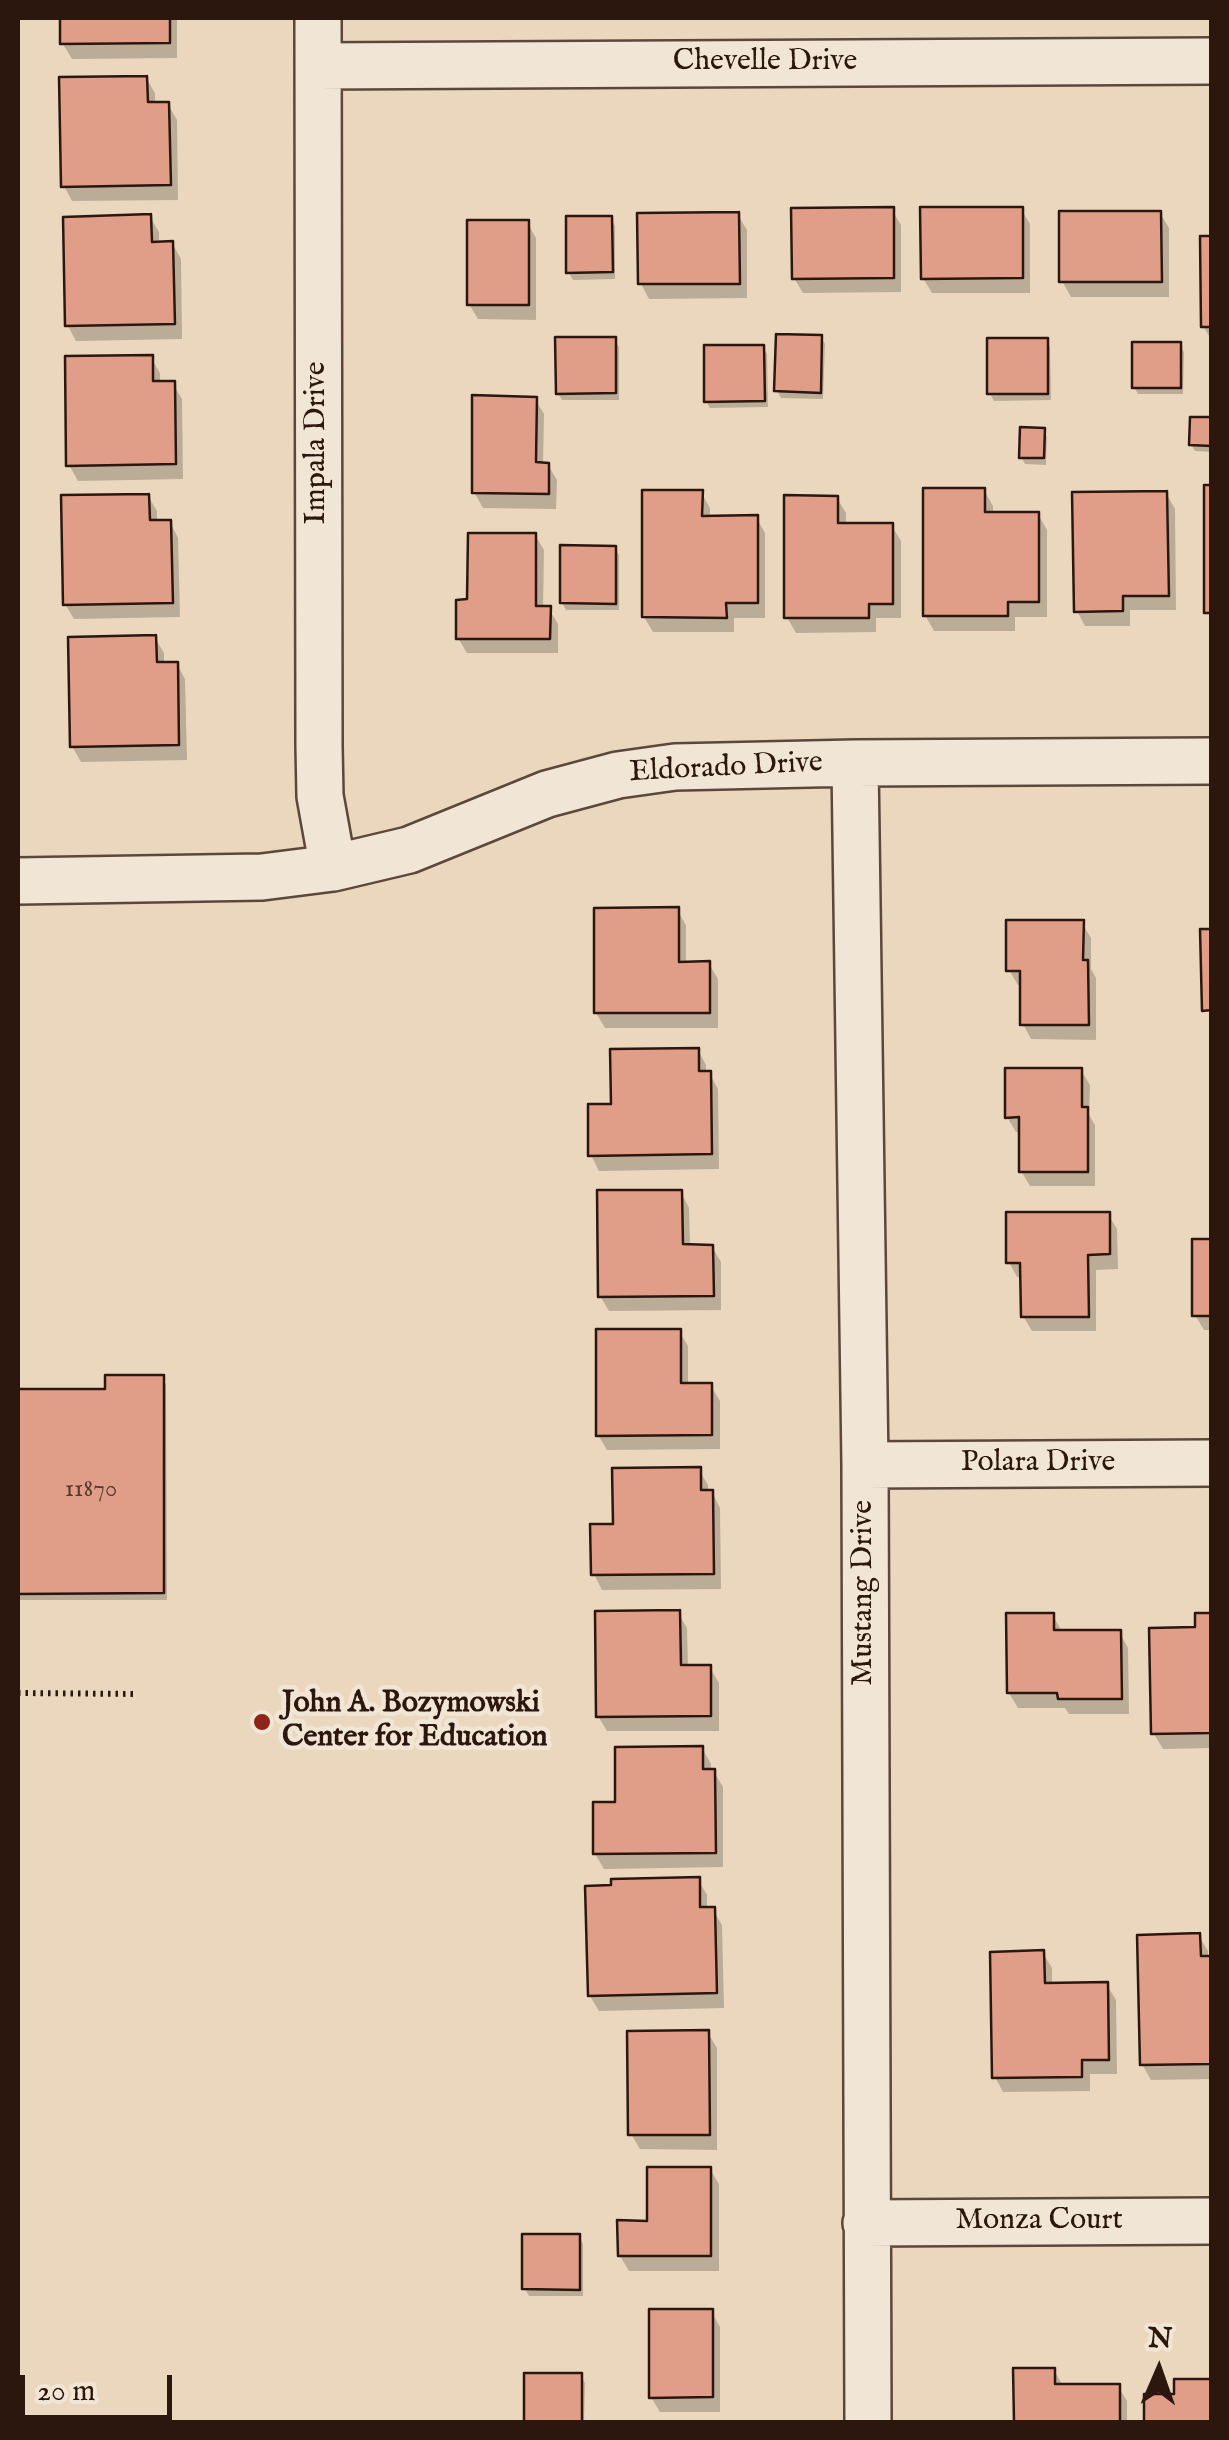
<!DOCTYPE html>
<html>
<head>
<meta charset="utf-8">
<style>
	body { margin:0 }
	#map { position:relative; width:1229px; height:2440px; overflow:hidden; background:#ead7be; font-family:"IM FELL English",serif }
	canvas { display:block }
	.frame { position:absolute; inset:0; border:20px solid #2c170f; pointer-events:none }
	.north { position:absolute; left:1109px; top:2320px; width:100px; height:100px; -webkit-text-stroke:8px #f1e5d5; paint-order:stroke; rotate:2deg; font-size:28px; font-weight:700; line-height:40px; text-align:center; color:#2c170f }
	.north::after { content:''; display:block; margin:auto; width:35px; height:45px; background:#2c170f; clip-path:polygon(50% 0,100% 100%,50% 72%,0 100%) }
	.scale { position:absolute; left:20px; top:2375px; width:152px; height:45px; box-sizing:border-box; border:5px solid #2c170f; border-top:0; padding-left:12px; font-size:30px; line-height:35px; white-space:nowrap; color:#2c170f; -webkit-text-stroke:8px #f1e5d5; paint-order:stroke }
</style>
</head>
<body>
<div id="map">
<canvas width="1229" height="2440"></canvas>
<div class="frame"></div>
<div class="north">N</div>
<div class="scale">20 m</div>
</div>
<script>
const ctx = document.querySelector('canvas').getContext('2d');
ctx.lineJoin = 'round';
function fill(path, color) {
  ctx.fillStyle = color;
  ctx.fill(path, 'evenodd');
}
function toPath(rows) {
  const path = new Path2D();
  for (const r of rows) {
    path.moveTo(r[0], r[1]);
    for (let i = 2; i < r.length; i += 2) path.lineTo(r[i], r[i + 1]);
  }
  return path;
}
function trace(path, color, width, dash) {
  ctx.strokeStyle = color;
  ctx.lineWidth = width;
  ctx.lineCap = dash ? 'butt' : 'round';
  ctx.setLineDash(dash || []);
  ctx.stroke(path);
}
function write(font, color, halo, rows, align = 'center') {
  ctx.font = font + ' "IM FELL English",serif';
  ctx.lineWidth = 9;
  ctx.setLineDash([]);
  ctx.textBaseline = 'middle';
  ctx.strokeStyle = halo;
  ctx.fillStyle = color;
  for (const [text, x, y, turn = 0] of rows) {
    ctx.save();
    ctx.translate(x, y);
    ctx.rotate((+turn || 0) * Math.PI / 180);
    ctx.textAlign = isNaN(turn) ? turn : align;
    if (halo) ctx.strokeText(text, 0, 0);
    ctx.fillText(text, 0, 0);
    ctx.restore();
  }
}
const shadow = toPath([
	[63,18,177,18,177,58,72,59,63,44],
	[146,78,155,93,155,104,168,104,177,120,178,200,72,201,64,186],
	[1021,209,1030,224,1030,293,932,293,923,278],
	[892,210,901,225,901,292,803,293,794,278],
	[1160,213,1169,228,1169,297,1071,297,1062,281],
	[738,215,747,230,747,298,649,299,641,284],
	[150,217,159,232,159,244,172,243,181,259,182,339,76,341,68,326],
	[611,219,615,226,615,279,573,280,569,273],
	[527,222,536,238,536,320,478,319,469,304],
	[1212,238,1212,341,1203,326],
	[821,337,825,344,823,399,781,398,777,391],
	[615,340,619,347,619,400,562,400,558,393],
	[1046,340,1050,347,1051,400,994,401,990,394],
	[1180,345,1184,352,1183,394,1138,394,1134,387],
	[763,347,767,354,768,407,710,408,706,401],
	[151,358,160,373,160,384,173,384,182,399,183,479,78,481,69,465],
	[535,399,544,414,543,465,548,465,557,480,556,509,483,508,474,492],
	[1212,419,1212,452,1195,451,1191,444],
	[1043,430,1047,437,1046,465,1025,464,1021,457],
	[984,490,993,506,993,514,1038,514,1047,530,1047,617,1015,617,1015,631,934,631,925,615],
	[701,492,710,508,710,518,756,517,765,533,765,618,734,618,734,632,653,632,644,617],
	[1166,493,1175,509,1176,610,1130,610,1130,626,1085,626,1077,611],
	[148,496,157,511,157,523,170,522,178,538,180,617,74,619,65,604],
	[837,498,846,513,846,525,892,526,901,541,901,618,876,618,876,632,796,633,787,617],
	[535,535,544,550,543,609,549,609,558,624,558,653,467,653,458,638,470,602],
	[615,548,619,555,619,610,566,610,562,603],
	[155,638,164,653,164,665,177,664,185,679,187,760,81,762,72,746],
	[677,910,686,925,686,964,709,964,718,979,718,1028,605,1028,596,1013],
	[1082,923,1091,938,1091,969,1096,978,1096,1040,1031,1039,1023,1024,1023,985,1018,985,1009,970],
	[698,1050,706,1065,706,1073,709,1073,718,1089,719,1169,599,1171,591,1155,613,1107],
	[1081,1070,1090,1085,1089,1115,1095,1125,1095,1186,1030,1186,1021,1171,1021,1132,1016,1132,1007,1117],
	[681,1192,689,1208,690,1247,712,1247,721,1262,721,1310,609,1311,600,1296],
	[1108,1214,1117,1229,1118,1269,1096,1270,1096,1331,1032,1331,1023,1316,1023,1277,1017,1277,1009,1262],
	[1212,1241,1212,1330,1204,1330,1195,1315],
	[679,1331,688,1346,688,1386,711,1386,720,1401,720,1449,607,1450,598,1435],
	[162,1378,166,1385,167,1600,18,1600,18,1392,108,1392],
	[699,1470,708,1485,708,1493,712,1492,720,1508,721,1589,602,1590,594,1574,616,1526],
	[678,1613,687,1628,688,1668,710,1668,719,1683,719,1731,607,1731,598,1716],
	[1212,1615,1212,1748,1163,1749,1154,1734,1197,1629],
	[1053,1616,1063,1633,1120,1633,1128,1648,1129,1714,1069,1714,1065,1708,1018,1708,1009,1693],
	[702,1748,711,1764,711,1772,714,1772,723,1787,723,1867,604,1869,595,1854,618,1805],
	[698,1879,707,1895,707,1910,713,1910,722,1925,724,2008,599,2011,590,1996],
	[1199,1936,1208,1951,1208,1959,1212,1959,1212,2079,1151,2080,1142,2064],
	[1043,1953,1052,1968,1052,1986,1107,1985,1116,2000,1117,2074,1090,2074,1090,2091,1003,2092,995,2077],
	[708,2033,717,2048,717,2150,640,2149,631,2134],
	[710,2169,719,2184,719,2271,629,2271,620,2256,650,2223],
	[579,2237,583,2244,583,2296,529,2296,525,2289],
	[711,2311,720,2327,720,2412,660,2412,651,2397],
	[1015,2370,1054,2370,1063,2386,1118,2386,1127,2401,1127,2422,1016,2422],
	[527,2376,581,2376,585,2383,584,2422,527,2422]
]);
const building = toPath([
	[60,18,170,18,170,43,60,44,60,18],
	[147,76,148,102,169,102,171,185,61,187,59,77,147,76],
	[894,207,894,278,792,279,791,208,894,207],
	[920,207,1023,207,1023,278,921,279,920,207],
	[1059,211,1161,211,1162,282,1059,282,1059,211],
	[739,212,740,284,638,284,637,213,739,212],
	[151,214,152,242,173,241,175,324,65,326,63,217,151,214],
	[566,216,612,216,613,272,566,273,566,216],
	[467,220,529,220,529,305,467,305,467,220],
	[1200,236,1212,236,1212,327,1201,327,1200,236],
	[776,334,822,335,821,393,774,391,776,334],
	[555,337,616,337,616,393,556,394,555,337],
	[987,338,1048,338,1048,394,987,394,987,338],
	[1132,342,1181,342,1181,388,1132,388,1132,342],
	[704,345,764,345,765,401,704,402,704,345],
	[153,355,153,381,175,381,176,464,66,466,65,356,153,355],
	[472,395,537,397,536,462,549,463,549,494,472,493,472,395],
	[1190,417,1212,417,1212,446,1189,445,1190,417],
	[1020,427,1045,428,1044,458,1019,458,1020,427],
	[1204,485,1212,485,1212,613,1204,613,1204,485],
	[923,488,985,488,985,512,1039,512,1039,602,1008,602,1008,616,923,616,923,488],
	[642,490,703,490,702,516,758,515,758,603,726,603,727,618,642,617,642,490],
	[1167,491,1169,596,1123,596,1123,611,1074,612,1072,492,1167,491],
	[149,494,150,520,171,520,173,603,63,605,61,495,149,494],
	[784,495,838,496,838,523,893,523,893,604,869,604,869,618,784,618,784,495],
	[468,533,536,533,536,606,551,606,550,639,456,639,456,600,467,599,468,533],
	[560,545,616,546,616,604,560,603,560,545],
	[156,635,157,662,178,662,179,745,70,747,68,637,156,635],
	[679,907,679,962,710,961,710,1013,594,1013,594,908,679,907],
	[1006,920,1084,920,1083,960,1088,960,1089,1025,1020,1025,1020,971,1006,971,1006,920],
	[1200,929,1212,929,1212,1010,1202,1011,1200,929],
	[699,1048,699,1071,711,1071,712,1154,588,1156,588,1104,611,1104,610,1049,699,1048],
	[1005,1068,1082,1068,1082,1107,1088,1107,1088,1172,1019,1172,1019,1117,1005,1118,1005,1068],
	[597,1190,682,1190,683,1244,713,1245,714,1296,598,1297,597,1190],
	[1006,1212,1110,1212,1110,1254,1088,1255,1089,1317,1021,1317,1020,1263,1006,1263,1006,1212],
	[1192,1239,1212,1239,1212,1316,1192,1316,1192,1239],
	[596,1329,681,1329,681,1383,712,1383,712,1435,596,1436,596,1329],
	[105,1375,164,1375,164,1593,18,1594,18,1389,105,1389,105,1375],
	[701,1467,701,1490,713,1490,714,1574,591,1575,590,1524,613,1524,612,1468,701,1467],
	[680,1610,681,1665,711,1665,711,1716,596,1717,595,1611,680,1610],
	[1006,1613,1054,1613,1054,1630,1121,1630,1122,1699,1058,1699,1057,1693,1007,1693,1006,1613],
	[1195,1613,1212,1613,1212,1733,1151,1734,1149,1628,1195,1627,1195,1613],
	[703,1746,703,1769,715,1769,716,1853,593,1854,593,1802,615,1802,615,1747,703,1746],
	[700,1877,700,1907,715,1907,717,1993,588,1996,585,1886,611,1885,611,1879,700,1877],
	[1200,1933,1201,1956,1212,1956,1212,2064,1140,2065,1137,1935,1200,1933],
	[1044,1950,1045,1983,1108,1982,1109,2060,1082,2060,1082,2077,992,2078,990,1952,1044,1950],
	[709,2030,710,2135,628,2135,627,2031,709,2030],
	[647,2167,711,2167,711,2256,618,2256,617,2220,647,2221,647,2167],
	[522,2234,580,2234,580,2290,522,2289,522,2234],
	[649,2309,713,2309,713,2397,649,2398,649,2309],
	[1013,2368,1055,2368,1055,2384,1120,2384,1120,2422,1014,2422,1013,2368],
	[524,2373,582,2373,582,2422,524,2422,524,2373],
	[1174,2379,1212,2379,1212,2422,1144,2422,1144,2394,1174,2394,1174,2379]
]);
const path = toPath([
	[18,1693,138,1694]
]);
const minor = toPath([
	[318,18,319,746,320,796,333,868],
	[318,66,1212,61],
	[855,763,865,1465,868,2422],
	[18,881,262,877,333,868,409,850,547,794,618,775,675,767,855,763,1212,761],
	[865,1465,1212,1463],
	[866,2223,1212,2221]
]);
const markers = [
	[262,1722,10,"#8f2418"]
];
const numberNames = [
	["11870",91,1491]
];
const streetNames = [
	["Chevelle Drive",765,63],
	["Impala Drive",318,443,-90],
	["Eldorado Drive",726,769,-3],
	["Polara Drive",1038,1464],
	["Mustang Drive",865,1593,-90],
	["Monza Court",1039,2222]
];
const poiNames = [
	["John A. Bozymowski",282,1705],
	["Center for Education",282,1739]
];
fill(shadow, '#0003');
fill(building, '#e09e88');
trace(building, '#2c170f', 2.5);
trace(minor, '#5c473b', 50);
trace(path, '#2c170f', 6, [2.5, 5]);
trace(minor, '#f1e5d5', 45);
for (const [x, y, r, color] of markers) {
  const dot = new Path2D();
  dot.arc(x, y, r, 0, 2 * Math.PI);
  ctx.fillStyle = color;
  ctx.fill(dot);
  trace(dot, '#f1e5d5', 4);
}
write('25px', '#59392d', null, numberNames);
write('30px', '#2c170f', '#f1e5d5', streetNames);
write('bold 30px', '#2c170f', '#f1e5d5', poiNames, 'left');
</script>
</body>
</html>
